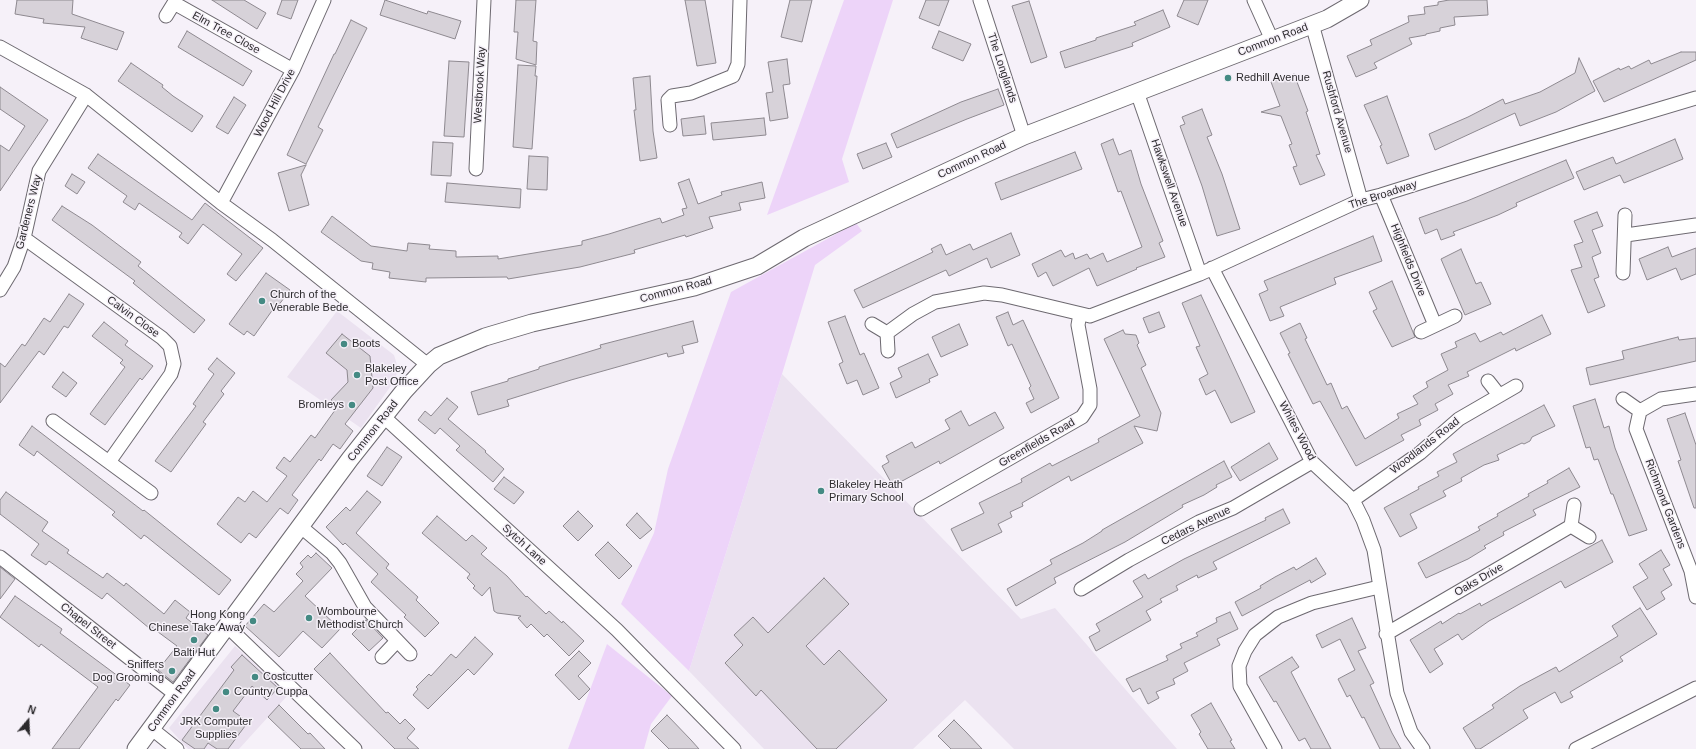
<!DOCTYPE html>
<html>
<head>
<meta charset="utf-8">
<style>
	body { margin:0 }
	#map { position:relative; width:1696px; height:749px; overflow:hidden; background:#f6f1f9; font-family:Arial,sans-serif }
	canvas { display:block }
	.north { position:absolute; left:8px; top:701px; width:40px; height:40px; -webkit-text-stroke:3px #f6f1f9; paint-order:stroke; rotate:19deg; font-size:11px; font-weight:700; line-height:16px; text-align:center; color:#2c2a2d }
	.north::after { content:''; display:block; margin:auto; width:14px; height:18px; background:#2c2a2d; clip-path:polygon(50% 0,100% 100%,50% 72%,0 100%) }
</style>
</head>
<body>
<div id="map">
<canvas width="1696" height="749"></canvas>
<div class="north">N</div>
</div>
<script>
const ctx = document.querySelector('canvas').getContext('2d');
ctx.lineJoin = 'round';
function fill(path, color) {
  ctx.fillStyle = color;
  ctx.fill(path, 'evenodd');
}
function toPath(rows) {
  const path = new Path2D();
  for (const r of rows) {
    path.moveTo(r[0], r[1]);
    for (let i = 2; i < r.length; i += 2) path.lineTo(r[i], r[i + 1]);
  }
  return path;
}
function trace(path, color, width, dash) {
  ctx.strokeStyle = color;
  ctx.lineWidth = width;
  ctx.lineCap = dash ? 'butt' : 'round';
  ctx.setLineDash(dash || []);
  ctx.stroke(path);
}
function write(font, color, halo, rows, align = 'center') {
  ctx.font = font + ' Arial,sans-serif';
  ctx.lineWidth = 3;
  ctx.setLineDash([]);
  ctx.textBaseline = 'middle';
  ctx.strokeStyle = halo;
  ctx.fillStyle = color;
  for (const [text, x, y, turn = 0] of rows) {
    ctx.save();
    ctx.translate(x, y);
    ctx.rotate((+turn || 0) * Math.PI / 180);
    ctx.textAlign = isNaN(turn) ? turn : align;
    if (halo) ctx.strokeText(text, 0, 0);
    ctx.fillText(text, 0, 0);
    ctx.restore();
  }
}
const built = toPath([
	[337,311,394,355,398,368,395,380,361,428,287,377],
	[782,374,1021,619,1055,608,1177,749,1014,749,965,700,913,749,764,749,689,671],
	[235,646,288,695,239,749,188,749,169,728]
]);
const green = toPath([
	[844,0,893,0,842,159,849,182,767,215],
	[856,223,862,231,815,265,782,374,689,671,621,604,654,533,668,469,731,292],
	[607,644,672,696,651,724,644,749,568,749]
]);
const building = toPath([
	[17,0,73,0,72,14,124,32,117,50,81,38,85,27,43,23,44,19,15,14,17,0],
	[212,0,244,0,266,13,257,29,212,0],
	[282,0,298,0,291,19,277,14,282,0],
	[385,0,427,14,428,11,461,21,455,39,380,15,385,0],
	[516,0,536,0,533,41,537,42,536,65,516,59,518,32,514,32,516,0],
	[685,0,705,0,716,63,697,66,685,0],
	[790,0,812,0,802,42,781,37,790,0],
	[926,0,949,0,939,26,919,18,926,0],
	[1184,0,1208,0,1198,25,1177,16,1184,0],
	[1449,0,1487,0,1488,15,1454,17,1455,25,1440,28,1440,31,1426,34,1426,35,1409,38,1412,44,1374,63,1377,68,1356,77,1347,56,1372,45,1370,40,1409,22,1408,16,1425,14,1424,7,1438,5,1438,2,1449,0],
	[1029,1,1047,57,1031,63,1012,6,1029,1],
	[1163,10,1170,27,1132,43,1133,46,1065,68,1060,52,1096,40,1096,38,1136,25,1134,22,1163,10],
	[351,20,367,28,318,127,323,130,306,164,287,155,334,54,335,54,351,20],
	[187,31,252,71,243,86,178,47,187,31],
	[939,31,971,44,963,61,932,48,939,31],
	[1681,52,1696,52,1696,60,1604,102,1593,81,1619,68,1620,70,1629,66,1631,69,1649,60,1651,64,1681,52],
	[1579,58,1595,91,1556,112,1520,126,1515,113,1435,150,1429,134,1468,117,1503,99,1505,104,1540,92,1575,73,1579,58],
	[787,59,790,84,783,85,788,118,770,121,766,93,773,92,768,62,787,59],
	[449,61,469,62,464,137,444,136,449,61],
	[131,63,163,85,162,87,173,96,203,116,192,132,118,81,131,63],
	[518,65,536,66,535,76,537,76,532,149,513,147,518,65],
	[1294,74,1308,111,1306,112,1320,154,1316,155,1325,175,1300,185,1293,167,1297,166,1289,145,1292,144,1281,116,1261,112,1280,106,1271,82,1294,74],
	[650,76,653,131,657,158,640,161,634,110,636,110,633,78,650,76],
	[0,87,48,120,0,191,0,145,9,151,25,126,0,109,0,87],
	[998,89,1004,105,967,119,897,148,891,134,961,102,998,89],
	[1387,96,1409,156,1387,164,1380,146,1382,145,1364,105,1387,96],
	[234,97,246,105,228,134,216,127,234,97],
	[1202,109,1212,135,1207,137,1222,174,1240,229,1217,236,1202,186,1180,126,1185,124,1182,117,1202,109],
	[704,116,706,134,683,136,681,119,704,116],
	[764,118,766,135,713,140,711,123,764,118],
	[1113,139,1119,155,1131,150,1141,184,1163,241,1159,243,1165,257,1136,268,1137,269,1097,286,1089,268,1053,286,1046,272,1038,277,1032,264,1061,250,1065,257,1073,253,1075,259,1087,254,1090,259,1103,253,1107,262,1142,247,1121,191,1118,192,1101,144,1113,139],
	[1675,139,1683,159,1624,183,1620,175,1584,190,1576,172,1613,157,1616,164,1675,139],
	[433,142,453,143,451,176,431,175,433,142],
	[886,143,892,157,863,169,857,154,886,143],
	[1075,152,1082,169,1001,200,995,183,1075,152],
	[98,154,192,220,205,203,263,248,236,281,227,274,242,254,203,224,188,244,179,237,182,233,139,203,135,210,123,202,127,196,88,168,98,154],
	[529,156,548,157,547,190,527,189,529,156],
	[1566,160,1574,178,1516,203,1517,206,1498,215,1453,232,1455,235,1441,240,1437,229,1425,234,1419,218,1467,201,1566,160],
	[306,165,301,175,309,205,289,211,278,173,306,165],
	[72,174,85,182,77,194,65,186,72,174],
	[689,179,698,204,722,195,721,192,762,182,765,198,739,203,741,210,709,217,713,228,686,237,685,235,634,250,635,253,580,267,508,279,507,277,426,278,426,282,389,278,390,272,372,269,373,263,361,261,321,232,332,216,371,246,407,251,408,243,430,245,429,249,456,251,456,257,498,256,498,259,582,245,582,241,609,234,660,218,662,223,684,215,682,209,687,208,678,183,689,179],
	[447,183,521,189,520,208,445,202,447,183],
	[62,206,92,225,141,262,138,266,205,320,194,333,133,283,135,281,52,220,62,206],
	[1597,212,1603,226,1592,230,1601,253,1592,257,1599,277,1594,279,1605,306,1588,313,1571,270,1582,267,1574,245,1583,242,1574,221,1597,212],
	[1011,233,1020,255,991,268,987,258,949,276,946,270,863,308,854,290,933,252,931,249,941,244,946,255,970,244,973,250,1011,233],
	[1373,236,1382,261,1334,278,1336,284,1280,307,1284,316,1270,321,1259,294,1268,290,1264,281,1373,236],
	[1668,247,1672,257,1696,248,1696,274,1681,280,1676,268,1647,280,1639,259,1668,247],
	[1461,249,1476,284,1481,282,1491,304,1465,315,1441,259,1461,249],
	[266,273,290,290,278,306,276,305,254,336,247,331,244,335,229,324,266,273],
	[1392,281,1415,337,1392,347,1373,311,1377,309,1369,292,1392,281],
	[69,294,84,304,68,328,64,326,44,355,39,351,0,403,0,363,5,367,22,344,25,346,44,318,50,322,69,294],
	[1201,295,1255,412,1231,423,1215,390,1206,395,1199,379,1208,374,1196,347,1200,346,1182,303,1201,295],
	[1008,312,1013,325,1023,320,1059,398,1031,413,1026,403,1034,399,1029,388,1031,386,1012,344,1008,346,996,317,1008,312],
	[1159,312,1165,327,1149,333,1143,318,1159,312],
	[1542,315,1551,334,1516,351,1515,348,1467,372,1469,376,1448,385,1453,394,1435,404,1438,410,1419,420,1421,425,1401,435,1404,440,1356,466,1320,401,1313,404,1288,354,1290,353,1280,333,1300,323,1307,338,1305,339,1327,385,1331,383,1342,409,1347,406,1365,439,1399,418,1397,414,1418,404,1413,396,1428,387,1426,382,1448,370,1441,354,1457,347,1455,342,1475,333,1480,342,1501,332,1503,335,1542,315],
	[845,316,860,355,864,353,879,388,863,395,857,380,847,384,839,364,843,362,828,322,845,316],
	[693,321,698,342,682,346,684,353,668,357,667,353,571,380,507,400,509,406,478,415,471,392,508,381,508,379,539,369,539,367,601,348,600,345,693,321],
	[104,322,128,341,125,345,153,366,142,380,140,378,105,425,90,414,125,367,120,363,123,360,92,336,104,322],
	[959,324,968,345,941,357,932,337,959,324],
	[1123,330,1125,334,1136,335,1139,343,1137,345,1146,365,1141,368,1161,413,1157,431,1134,426,1143,443,1071,481,1069,476,1022,503,1023,506,1010,512,1012,517,998,524,1002,532,962,551,951,529,984,513,979,503,1022,482,1021,479,1050,463,1052,466,1099,442,1098,439,1140,416,1104,339,1123,330],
	[342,334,370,356,373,388,345,424,353,431,340,449,333,444,321,461,319,459,292,495,298,500,288,514,280,508,256,538,249,533,241,543,217,524,238,497,245,502,253,491,267,502,287,476,276,468,284,457,290,462,311,435,315,438,338,406,331,400,348,382,347,370,326,353,342,334],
	[1678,337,1679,340,1696,338,1696,361,1590,385,1586,368,1624,359,1622,351,1678,337],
	[928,354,938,375,929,379,930,382,896,398,890,383,902,377,898,368,928,354],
	[217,358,235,373,221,391,224,394,203,422,206,424,171,472,155,461,196,406,193,404,214,374,208,369,217,358],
	[63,372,77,383,66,397,52,387,63,372],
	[447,398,458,407,448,419,486,451,485,452,504,469,493,482,456,450,460,446,440,428,435,434,418,420,425,411,431,416,447,398],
	[1595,399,1604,428,1609,426,1615,448,1647,530,1629,536,1613,494,1611,494,1598,459,1594,460,1590,447,1586,448,1573,406,1595,399],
	[1544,405,1555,426,1532,437,1530,441,1524,444,1522,443,1497,455,1499,460,1484,465,1461,478,1462,481,1443,491,1446,496,1410,514,1417,528,1400,537,1384,508,1419,489,1418,487,1439,476,1437,472,1457,462,1453,454,1544,405],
	[961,411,969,426,995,412,1004,428,940,464,939,461,893,486,882,466,889,462,886,456,912,442,915,448,950,429,945,420,961,411],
	[1685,413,1696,445,1696,508,1694,508,1678,461,1681,460,1667,419,1685,413],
	[32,426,143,511,144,510,231,580,219,595,147,537,144,535,141,539,112,515,115,512,37,451,34,456,19,445,32,426],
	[1269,443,1278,459,1240,481,1231,467,1269,443],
	[387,447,402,457,382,486,367,476,387,447],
	[1224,461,1232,477,1216,485,1217,487,1204,495,1182,505,1183,507,1125,542,1054,578,1056,583,1016,606,1007,589,1052,564,1050,560,1083,543,1102,531,1102,530,1224,461],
	[1569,468,1580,487,1533,510,1536,515,1503,532,1504,535,1484,546,1486,548,1468,559,1426,578,1418,563,1480,530,1478,527,1498,516,1497,514,1529,496,1528,494,1548,483,1547,481,1569,468],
	[504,477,524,492,514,504,494,489,504,477],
	[367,491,381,502,356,533,389,564,386,568,418,597,416,600,439,623,425,637,404,617,406,615,371,582,378,574,345,543,343,545,326,527,346,507,350,511,367,491],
	[6,492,48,522,42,531,69,550,67,553,103,578,107,573,124,586,126,583,164,614,175,600,190,612,186,618,208,635,173,682,158,670,177,646,150,626,149,628,107,593,102,599,49,561,46,565,31,555,39,544,0,514,0,500,6,492],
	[1283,509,1290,523,1213,562,1217,569,1198,578,1197,575,1176,586,1178,590,1160,599,1162,602,1146,611,1151,620,1096,651,1089,637,1100,631,1096,624,1143,597,1133,581,1145,574,1148,579,1184,559,1266,520,1265,518,1283,509],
	[578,511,593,526,578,541,563,526,578,511],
	[637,513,652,529,640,539,626,525,637,513],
	[437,516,466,541,472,535,487,548,481,554,507,576,526,597,527,596,546,614,549,611,562,623,563,621,584,641,569,656,547,634,544,637,531,624,527,628,518,618,521,616,497,613,494,611,490,587,482,596,473,588,475,586,467,578,470,574,422,533,437,516],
	[1602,540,1613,562,1565,588,1561,581,1489,621,1462,640,1458,634,1434,649,1443,664,1430,673,1410,640,1441,621,1442,624,1459,613,1460,614,1480,603,1481,606,1602,540],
	[608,542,632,566,619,579,595,555,608,542],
	[1661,550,1670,565,1663,569,1672,585,1661,592,1665,599,1647,610,1633,587,1648,578,1639,564,1661,550],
	[316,553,332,568,305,596,340,629,322,648,303,631,279,657,245,626,264,604,274,612,303,581,296,574,303,567,300,563,308,555,311,558,316,553],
	[1316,558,1326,574,1311,583,1310,580,1242,616,1235,602,1261,588,1260,586,1275,577,1294,567,1296,570,1316,558],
	[0,567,15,579,0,599,0,567],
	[824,578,849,604,806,646,824,665,839,650,887,700,836,749,817,749,761,690,756,696,725,663,743,645,734,635,753,617,768,633,824,578],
	[15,596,62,629,60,633,130,685,118,701,116,699,79,749,52,749,98,687,41,644,39,647,0,617,15,596],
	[1640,608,1657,634,1620,657,1623,661,1570,692,1573,697,1561,703,1555,692,1523,710,1528,718,1480,749,1476,749,1463,728,1494,708,1492,705,1520,686,1556,667,1559,672,1618,636,1612,626,1640,608],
	[1230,612,1238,629,1217,639,1220,645,1184,663,1188,671,1173,679,1175,684,1156,692,1159,698,1148,704,1140,688,1133,692,1126,679,1168,660,1166,656,1182,648,1180,644,1198,636,1196,633,1217,622,1216,618,1230,612],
	[1352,618,1366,648,1358,651,1374,683,1370,685,1392,733,1401,749,1380,749,1364,717,1362,718,1350,695,1347,697,1338,679,1355,670,1340,639,1322,648,1316,635,1352,618],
	[366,620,383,638,369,651,352,634,366,620],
	[475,637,493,654,474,675,468,669,428,709,413,695,418,689,416,687,429,674,431,676,451,654,456,658,475,637],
	[579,651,591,663,578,676,590,689,579,700,555,675,579,651],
	[330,653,386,713,388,712,400,724,405,719,415,729,407,738,419,749,395,749,314,669,330,653],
	[242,655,278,688,267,700,252,686,233,711,248,722,228,749,217,749,208,743,204,749,195,749,182,740,234,670,231,667,242,655],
	[1292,657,1299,667,1291,672,1331,749,1311,749,1305,738,1299,741,1276,701,1274,702,1259,677,1292,657],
	[1211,703,1232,740,1230,741,1235,749,1208,749,1199,734,1201,732,1191,715,1211,703],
	[279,705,308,734,310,733,325,749,301,749,268,717,279,705],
	[667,715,691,740,699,749,669,749,651,731,667,715],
	[954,720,966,732,982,749,951,749,938,736,954,720]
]);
const minor = toPath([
	[980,0,1024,136],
	[1254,0,1272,40],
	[166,16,174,3,293,70],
	[1312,24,1361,200],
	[0,47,86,95,221,203,272,240,428,365],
	[1137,92,1200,274],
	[670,125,668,100,672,96,691,93,733,76,738,64,740,0],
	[476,169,484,0],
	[1381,195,1435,325],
	[221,203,293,70,324,0],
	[1626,235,1696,225],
	[24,238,162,338,170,346,174,364,171,374,109,462],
	[1212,268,1312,462,1353,500,1363,520,1374,550,1397,693,1411,732,1423,749],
	[1623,273,1625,215],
	[0,290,14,267,24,238,39,171,86,95],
	[872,324,887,333,888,351],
	[1421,332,1455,316],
	[887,333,913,314,935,302,984,293,1002,295,1090,316,1200,274,1361,200,1381,195,1582,132,1696,98],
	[1488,381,1499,395],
	[1696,394,1661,399,1640,411,1636,429,1691,571,1696,597],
	[1623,399,1640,411],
	[384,417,617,630,734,749],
	[53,421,151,493],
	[1353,500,1420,453,1459,419,1516,386],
	[1574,505,1571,526,1589,537],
	[921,509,1082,417,1090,405,1090,389,1078,325,1080,314],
	[300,526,332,553,340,563,365,607,410,654],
	[0,557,175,694],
	[1081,589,1129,560,1199,522,1233,508,1312,462],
	[227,626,355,749],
	[1386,634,1571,526],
	[382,657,397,641],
	[152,729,177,749],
	[1275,749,1240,686,1239,666,1245,651,1255,635,1278,617,1312,603,1379,587],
	[1576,749,1696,688]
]);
const tertiary = toPath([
	[136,749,350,459,404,391,428,365,439,356,485,337,532,323,694,287,757,266,804,238,1024,136,1327,19,1360,0]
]);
const markers = [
	[1228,78,4,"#448a83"],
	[262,301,4,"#448a83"],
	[344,344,4,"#448a83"],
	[357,375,4,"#448a83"],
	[352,405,4,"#448a83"],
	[821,491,4,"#448a83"],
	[309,618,4,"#448a83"],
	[253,621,4,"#448a83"],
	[194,640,4,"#448a83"],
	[172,671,4,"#448a83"],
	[255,677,4,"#448a83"],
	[226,692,4,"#448a83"],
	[216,709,4,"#448a83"]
];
const streetNames = [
	["Elm Tree Close",226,33,29],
	["Common Road",1273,40,-21],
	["The Longlands",1002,68,72],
	["Westbrook Way",480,85,-87],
	["Wood Hill Drive",275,103,-62],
	["Rushford Avenue",1337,112,74],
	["Common Road",972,160,-25],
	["Hawkswell Avenue",1169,183,71],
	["The Broadway",1383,195,-18],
	["Gardeners Way",29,212,-76],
	["Highfields Drive",1408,260,68],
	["Common Road",676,290,-15],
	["Calvin Close",133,317,36],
	["Common Road",373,431,-52],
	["Whites Wood",1297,431,62],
	["Greenfields Road",1037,443,-30],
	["Woodlands Road",1425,446,-38],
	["Richmond Gardens",1665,504,69],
	["Cedars Avenue",1196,526,-26],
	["Sytch Lane",524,545,42],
	["Oaks Drive",1479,580,-30],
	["Chapel Street",88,626,38],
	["Common Road",172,701,-54]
];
const poiNames = [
	["Redhill Avenue",1236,78],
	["Church of the",270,295],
	["Venerable Bede",270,308],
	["Boots",352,344],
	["Blakeley",365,369],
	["Post Office",365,382],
	["Bromleys",344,405,"right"],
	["Blakeley Heath",829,485],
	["Primary School",829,498],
	["Wombourne",317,612],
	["Methodist Church",317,625],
	["Hong Kong",245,615,"right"],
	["Chinese Take Away",245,628,"right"],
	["Balti Hut",194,653,"center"],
	["Sniffers",164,665,"right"],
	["Dog Grooming",164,678,"right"],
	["Costcutter",263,677],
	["Country Cuppa",234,692],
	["JRK Computer",216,722,"center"],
	["Supplies",216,735,"center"]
];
fill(built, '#ebe2f0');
fill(green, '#edd4f9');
fill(building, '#d7d2d9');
trace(building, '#8e8990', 1);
trace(minor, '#6d6970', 15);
trace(tertiary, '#6d6970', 19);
trace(minor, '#fff', 13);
trace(tertiary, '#fff', 17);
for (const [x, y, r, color] of markers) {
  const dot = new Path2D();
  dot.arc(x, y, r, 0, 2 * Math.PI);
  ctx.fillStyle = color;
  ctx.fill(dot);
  trace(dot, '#f6f1f9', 1.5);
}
write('11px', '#2c2a2d', '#f6f1f9', streetNames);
write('11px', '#2c2a2d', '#f6f1f9', poiNames, 'left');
</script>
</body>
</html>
